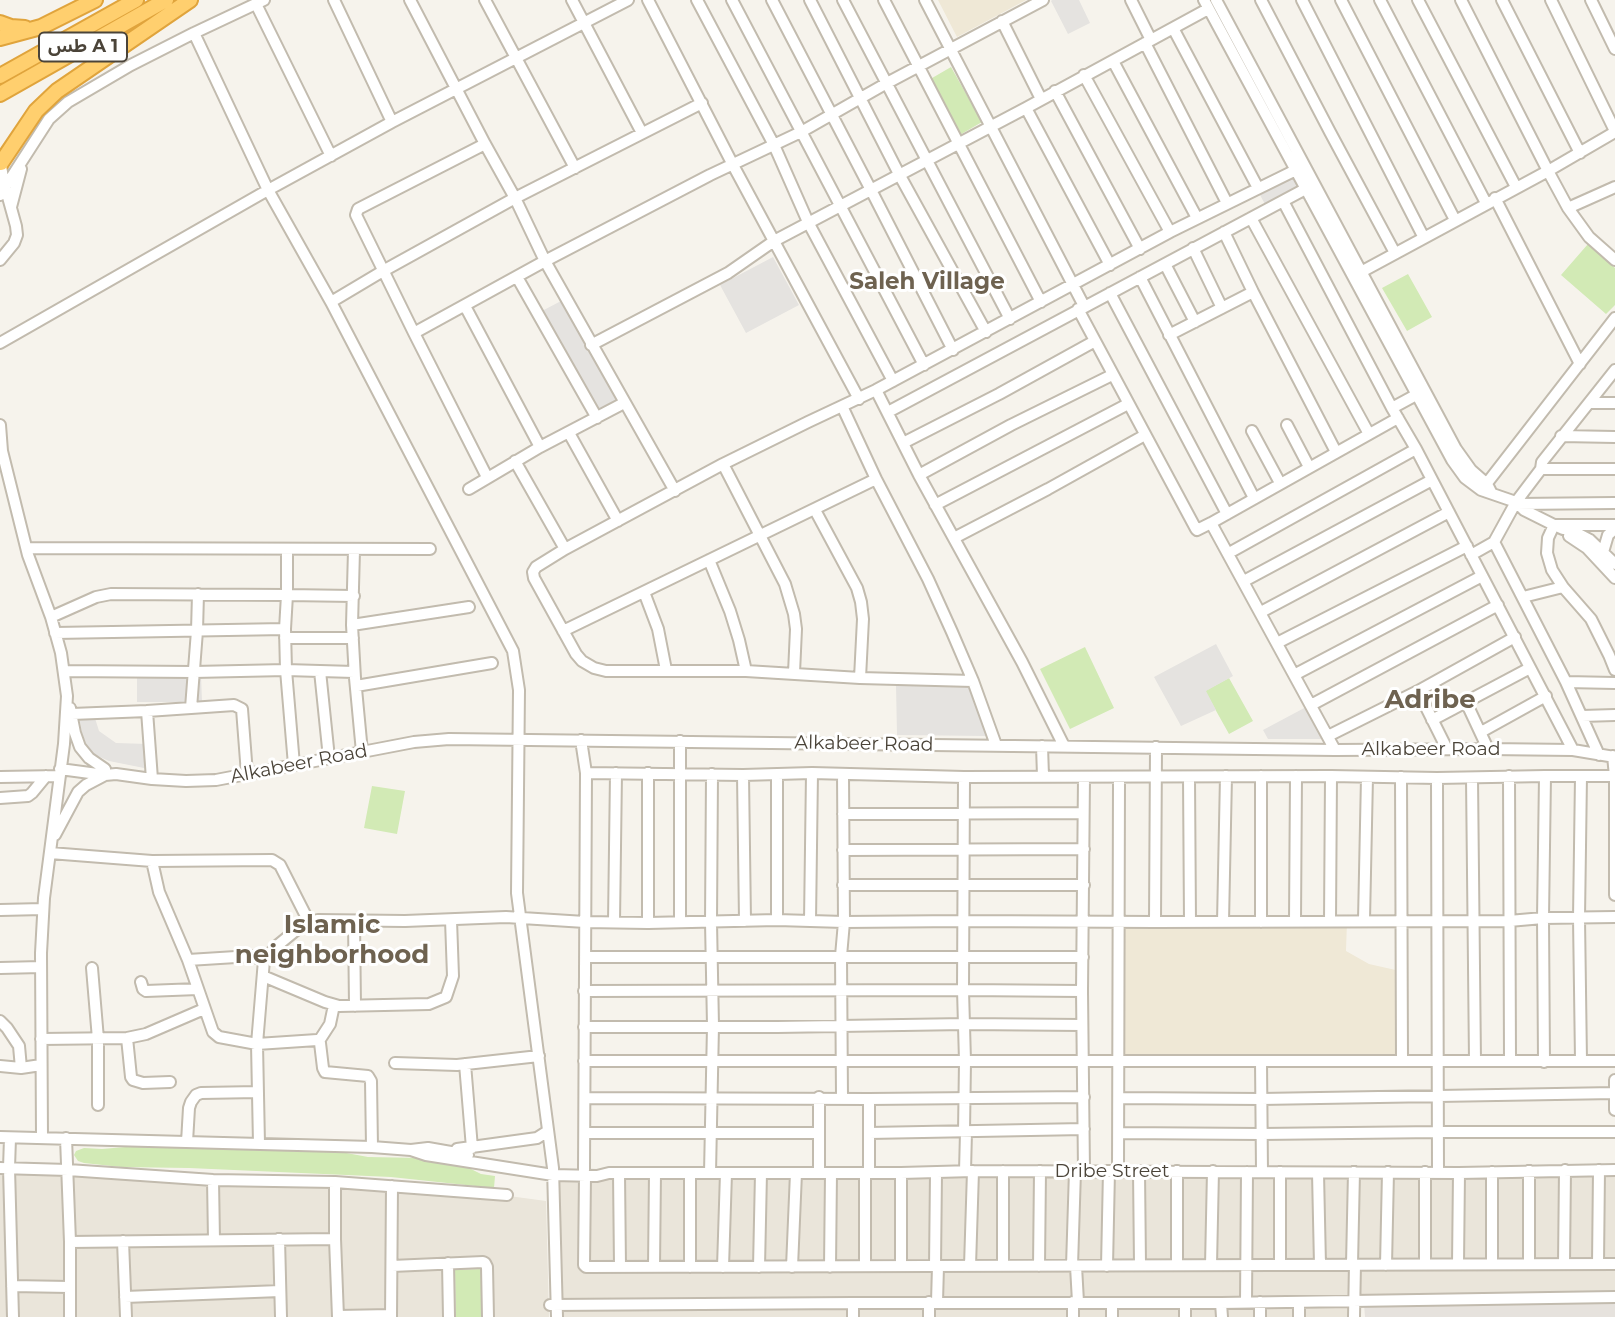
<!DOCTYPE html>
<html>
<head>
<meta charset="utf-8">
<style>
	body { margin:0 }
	canvas { display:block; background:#f6f3ec }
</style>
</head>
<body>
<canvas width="1615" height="1317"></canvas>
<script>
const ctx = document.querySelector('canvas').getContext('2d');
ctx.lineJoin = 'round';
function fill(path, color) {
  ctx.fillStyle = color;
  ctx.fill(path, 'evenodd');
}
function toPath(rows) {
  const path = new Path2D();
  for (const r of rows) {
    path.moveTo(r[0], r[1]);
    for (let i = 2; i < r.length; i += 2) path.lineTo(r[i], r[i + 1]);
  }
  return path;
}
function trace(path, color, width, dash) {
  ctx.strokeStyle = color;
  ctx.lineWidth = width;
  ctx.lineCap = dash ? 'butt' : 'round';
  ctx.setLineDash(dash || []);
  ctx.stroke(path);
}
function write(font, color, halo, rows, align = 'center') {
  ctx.font = font + ' Montserrat,"Noto Sans Arabic",sans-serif';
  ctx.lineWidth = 6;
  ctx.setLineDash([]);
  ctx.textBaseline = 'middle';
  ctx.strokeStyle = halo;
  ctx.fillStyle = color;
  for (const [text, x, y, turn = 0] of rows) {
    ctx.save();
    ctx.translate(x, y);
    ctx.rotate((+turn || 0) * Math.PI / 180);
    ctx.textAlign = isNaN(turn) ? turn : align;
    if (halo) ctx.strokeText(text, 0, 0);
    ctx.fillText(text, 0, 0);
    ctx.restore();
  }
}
const residential = toPath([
	[0,1168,509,1196,546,1201,549,1317,0,1317],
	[1615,1171,1615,1296,1355,1301,1354,1317,555,1317,553,1175]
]);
const industrial = toPath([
	[1615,1303,1615,1317,1365,1317,1364,1304]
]);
const education = toPath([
	[938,0,1026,0,957,37],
	[1347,921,1346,951,1369,964,1400,971,1401,1060,1118,1061,1118,922]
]);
const green = toPath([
	[951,67,982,122,958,136,927,81],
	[1588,244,1615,268,1615,305,1606,314,1561,275],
	[1408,274,1432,317,1407,331,1382,288],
	[1085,647,1114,708,1070,729,1040,669],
	[1229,678,1253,721,1229,734,1205,691],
	[372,786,405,791,397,834,364,828],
	[137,1146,341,1152,368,1157,421,1158,467,1167,481,1174,495,1176,494,1188,391,1177,189,1168,121,1167,84,1163,78,1161,74,1155,76,1151,84,1148,102,1149],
	[482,1269,483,1317,456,1317,455,1270]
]);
const parking = toPath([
	[1052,0,1079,0,1090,23,1068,34,1051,1],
	[1294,175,1302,189,1267,208,1259,193],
	[773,257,799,305,746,333,720,285],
	[561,301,617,401,598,411,542,311],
	[1216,644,1233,676,1206,691,1216,710,1181,726,1154,677],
	[137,674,201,675,202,702,137,702],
	[970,684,978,707,986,736,897,735,896,685],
	[1308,706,1327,739,1268,739,1263,730],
	[94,715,99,731,116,743,148,744,149,769,109,761,91,753,87,747,82,733,79,716]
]);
const minor = toPath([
	[334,0,392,122],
	[410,0,485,144,515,198,545,261,675,491],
	[485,0,575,168],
	[572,0,642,133],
	[648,0,733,165,859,399],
	[697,0,774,145,808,222,893,381],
	[732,0,924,365],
	[772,0,871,190,953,350],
	[810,0,899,174,986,332],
	[843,0,1010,319],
	[884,0,1041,302],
	[925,0,1084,306],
	[1131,0,1151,40],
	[1204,0,1452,460,1465,478,1481,490,1516,502,1524,510,1554,525,1563,529,1569,529,1590,540,1615,564],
	[1216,0,1456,449,1471,470,1487,484,1491,492],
	[1261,0,1330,132,1395,253],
	[1302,0,1424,238],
	[1341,0,1455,220],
	[1380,0,1486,203],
	[1418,0,1516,187],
	[1461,0,1548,171,1568,208,1589,237,1615,260],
	[1502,0,1580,153],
	[1551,0,1615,131],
	[1591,0,1615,49],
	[256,4,331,156],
	[1002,21,1041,99],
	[1173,28,1258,188],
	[194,33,268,190,331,302,513,651,519,690,517,893,553,1168,557,1317],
	[1145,43,1227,203],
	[1113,61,1197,218],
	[1084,75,1170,232],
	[1055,91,1140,249],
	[1026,108,1110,265],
	[485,144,358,209,356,215,414,333,487,477],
	[0,195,49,119,68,102,131,65,194,33,264,0],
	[1495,198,1580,364],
	[1283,201,1392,408,1416,449,1573,750],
	[11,207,21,169],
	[1568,208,1615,187],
	[1251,218,1369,434],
	[1224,232,1253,292,1336,452],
	[1193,248,1222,308],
	[0,260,14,243,17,235,16,226,3,179,0,158],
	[1165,264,1195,322],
	[1361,272,1548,171,1615,132],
	[517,277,597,418],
	[1140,277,1254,498],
	[1110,293,1227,514],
	[331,302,383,271,515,198,702,103],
	[465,306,540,447],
	[1078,309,1196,529,1197,530,1211,523,1398,418],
	[414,333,545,261,710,175,801,132,887,83,1043,0],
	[1169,335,1253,292],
	[0,343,268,190,392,122,628,0],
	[591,345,728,273,774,241,1026,108,1208,9],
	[876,390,919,475,1022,662,1064,746],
	[1589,403,1615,403],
	[842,406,876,479,928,579,952,632,973,681,996,745],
	[1392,408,1416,395],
	[888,412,1311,186],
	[0,425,2,451,28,555,51,617,61,653,67,696,64,744,44,898,41,953,42,1138],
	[1287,425,1309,467],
	[1252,431,1280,483],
	[569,433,618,521],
	[1561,436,1615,437],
	[903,443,999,394,1095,341],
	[515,461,565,549],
	[723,464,785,584,794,614,796,629,794,673],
	[1541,469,1615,469],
	[919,475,1011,425,1112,375],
	[1484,487,1615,318],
	[469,489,540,447,624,403],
	[1517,504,1615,503],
	[935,505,1128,404],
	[815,510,857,588,861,602,863,619,860,678],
	[1211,523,1335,750],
	[1615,525,1554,525,1548,538,1547,553,1552,570,1563,587,1591,619,1609,655,1615,670],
	[1569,536,1587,548,1615,578],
	[954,538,1048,489,1145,435],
	[27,548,430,549],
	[287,549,287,595,354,596],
	[354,550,352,625,355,678,362,752],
	[1603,552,1608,535,1615,529],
	[1229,553,1416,449],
	[1471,555,1494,542],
	[709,560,730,611,739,640,746,671],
	[1244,581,1432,480],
	[644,592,658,629,666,670],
	[1523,597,1563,587],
	[1261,612,1449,512],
	[51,617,96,597,111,594,287,595,285,629,286,670,194,672,64,671],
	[352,625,469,607],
	[563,631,876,479],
	[55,633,285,629],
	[285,638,353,638],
	[1277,643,1467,546],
	[320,671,329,758],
	[1294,675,1482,576],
	[973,681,860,678,746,671,606,671,594,668,582,661,576,654,534,578,533,572,536,567,565,549,723,464,808,422,876,390,1170,232,1304,166],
	[1566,682,1615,683],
	[356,686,492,663],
	[1418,691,1447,749],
	[1466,702,1488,749],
	[1311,705,1498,605],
	[70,708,75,733,80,747,89,758,105,769],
	[191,708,234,705,242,709,247,774],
	[147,711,152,779],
	[72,714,147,711,191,708,197,631,198,594],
	[1582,716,1615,715],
	[1432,720,1530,668],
	[1481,732,1546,696],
	[1328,736,1418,691,1515,637],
	[581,740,586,773],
	[1042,746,1043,776],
	[1599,755,1566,682,1494,542,1516,502,1541,469,1542,462,1615,370],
	[1613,756,1615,776,1615,895],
	[294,765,286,670,354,672],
	[60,769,105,775,116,774,152,779,186,781,216,780,414,742,449,739,1335,750,1488,749,1573,750,1615,757],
	[743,775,745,921],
	[777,775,777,920],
	[1509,776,1510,1060],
	[0,777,59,776],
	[964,777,963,990,965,1061,964,1132],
	[1189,777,1190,922],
	[1401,777,1402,1061],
	[1437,778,1438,1173],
	[1472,778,1475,1061],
	[0,798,28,796,32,793,46,776],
	[843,814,1083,813],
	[55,835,78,792,86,785,105,775],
	[843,850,1084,849],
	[50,853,152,861,272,860,280,865,309,922],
	[152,861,159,892,188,960,213,1032,219,1037,257,1044,317,1040,320,1043,323,1068,325,1072,368,1076,371,1081,372,1147],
	[843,885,1084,885],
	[0,910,43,909],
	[1364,920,1367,777],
	[354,921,355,1006],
	[810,921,812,773],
	[1295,921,1296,776],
	[1330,921,1331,776],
	[614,922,616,773],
	[680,922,680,741],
	[1155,922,1156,747],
	[1223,922,1226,776],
	[1261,922,1261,776],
	[648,923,648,773],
	[585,957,1083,957],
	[188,960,252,956,264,960],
	[0,968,41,967],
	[92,968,98,1039,98,1105],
	[263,976,325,1002,339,1006,429,1004,446,997,453,976,451,920],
	[141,982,143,989,146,991,198,989],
	[584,991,963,990,1082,991],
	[0,1021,7,1028,19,1046,21,1068],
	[584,1027,777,1027,965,1024,1082,1025],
	[127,1038,131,1077,133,1080,143,1083,170,1082],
	[41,1039,127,1038,146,1034,204,1009],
	[319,1041,330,1024,334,1005],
	[584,1061,1615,1061],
	[1261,1061,1262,1172],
	[1581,1061,1579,918,1581,776],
	[1544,1062,1543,918,1545,776],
	[395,1063,457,1065,539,1056],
	[465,1064,472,1148],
	[0,1066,21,1068,41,1065],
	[1615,1080,1615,1110],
	[585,1098,869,1099,1084,1097],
	[842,1098,841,956,844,922,843,774],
	[1119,1098,1261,1099,1615,1093],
	[869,1099,869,1173],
	[585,1133,819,1133],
	[869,1133,1084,1129],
	[1119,1133,1261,1134,1438,1132,1615,1132],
	[0,1137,372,1147,411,1150,428,1148,468,1155],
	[10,1138,9,1168,13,1317],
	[66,1138,70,1242,70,1317],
	[187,1142,189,1108,191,1102,196,1095,201,1093,258,1092],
	[259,1144,257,1044,264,960,278,945,295,931,309,922,318,920,405,921,506,917,585,922,648,923,777,920,844,922,963,921,1155,922,1509,921,1543,918,1615,917],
	[457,1149,537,1138,548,1131],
	[411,1150,426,1155,553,1175,597,1176,609,1173,901,1173,973,1171,1459,1173,1615,1170],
	[0,1168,68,1170,213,1180,335,1182,507,1195],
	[584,1170,586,773,743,775,812,773,964,777,1331,776,1437,778,1545,776,1615,776],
	[965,1171,966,1132],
	[1003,1171,1003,1266],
	[1084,1171,1082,991,1084,777],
	[1118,1171,1119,777],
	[1139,1171,1140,1265],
	[1280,1172,1280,1265],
	[619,1173,620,1267],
	[690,1173,690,1267],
	[710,1173,713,1026,711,922,712,774],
	[819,1173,819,1097],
	[1318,1173,1320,1265],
	[585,1176,584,1265,586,1267,1615,1264],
	[213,1180,214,1240],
	[335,1182,335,1239,338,1317],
	[279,1239,281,1317],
	[123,1241,126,1317],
	[70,1242,335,1239],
	[448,1263,449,1317],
	[1352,1264,1354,1172],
	[1425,1264,1425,1172],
	[1458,1264,1459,1173],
	[1492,1264,1492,1172],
	[1529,1264,1529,1171],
	[1564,1264,1565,1170],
	[1598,1264,1599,1170],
	[1177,1265,1177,1171],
	[1211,1265,1213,1171],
	[1386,1265,1388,1172],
	[392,1266,483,1262,485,1263,487,1267,488,1317],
	[865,1266,865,1173],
	[901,1266,901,1173],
	[935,1266,936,1173],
	[970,1266,973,1171],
	[1039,1266,1040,1171],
	[1072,1266,1075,1171],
	[1076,1266,1078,1302],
	[1107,1266,1109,1171],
	[654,1267,655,1173],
	[723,1267,726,1173],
	[759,1267,761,1173],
	[792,1267,796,1173],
	[830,1267,831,1173],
	[12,1286,69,1287],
	[125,1297,280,1291],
	[937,1302,938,1266],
	[1073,1302,1073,1317],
	[1246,1302,1247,1172],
	[1260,1302,1260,1317],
	[853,1303,853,1317],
	[1185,1303,1185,1317],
	[1221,1303,1222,1317],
	[550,1305,853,1303,1221,1303,1615,1297],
	[338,1316,391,1315],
	[391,1317,392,1186],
	[929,1317,929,1302],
	[1112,1317,1112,1303],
	[1299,1317,1299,1302],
	[1354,1317,1355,1264]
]);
const highway = toPath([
	[0,23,11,27,25,28],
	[0,38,41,27,95,0],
	[0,76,136,0],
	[0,94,166,0],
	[1,163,36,111,57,91,190,0]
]);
const shields = [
	[83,47,88]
];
const shieldNames = [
	["طس A 1",83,47]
];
const streetNames = [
	["Alkabeer Road",864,744,1],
	["Alkabeer Road",1431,749],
	["Alkabeer Road",299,764,-11],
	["Dribe Street",1112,1171]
];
const quarterNames = [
	["Saleh Village",927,282]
];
const districtNames = [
	["Adribe",1430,700],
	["Islamic",332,925],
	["neighborhood",332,955]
];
fill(residential, '#eae5da');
fill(industrial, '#e6e2dd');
fill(education, '#efe8d6');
fill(green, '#d2eab5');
fill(parking, '#e5e3e0');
trace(minor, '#c2bbae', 14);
trace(highway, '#e0a43c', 18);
trace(minor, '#fff', 10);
trace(highway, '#ffcf6e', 14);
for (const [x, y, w] of shields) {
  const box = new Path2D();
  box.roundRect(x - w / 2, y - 14.5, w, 29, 5);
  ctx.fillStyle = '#fff';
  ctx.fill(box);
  trace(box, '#4b4439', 2);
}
write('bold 18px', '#4b4439', null, shieldNames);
write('19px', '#4b4439', '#fff', streetNames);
write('bold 23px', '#6e6250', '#fff', quarterNames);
write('bold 26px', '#6e6250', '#fff', districtNames);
</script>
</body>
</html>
